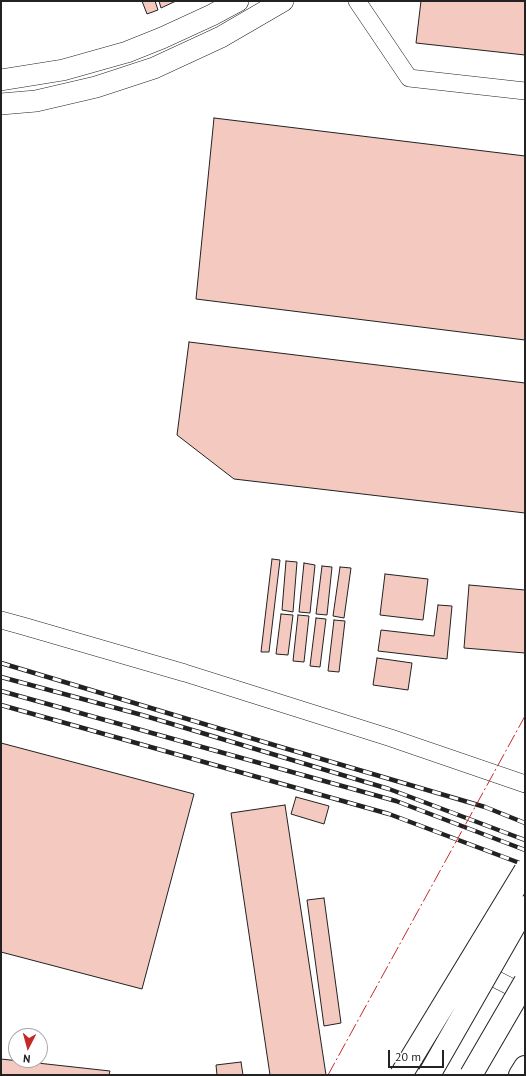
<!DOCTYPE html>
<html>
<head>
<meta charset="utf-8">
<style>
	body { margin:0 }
	#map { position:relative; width:526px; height:1076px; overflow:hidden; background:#fff; font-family:"PT Sans",sans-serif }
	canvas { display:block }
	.frame { position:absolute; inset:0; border:2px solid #222; pointer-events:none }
	.north { position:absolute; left:8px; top:1028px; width:40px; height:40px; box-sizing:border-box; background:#fff; border:1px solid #a7a7a7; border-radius:50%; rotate:186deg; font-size:11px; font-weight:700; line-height:16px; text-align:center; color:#222 }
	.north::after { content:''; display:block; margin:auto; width:14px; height:18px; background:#c62828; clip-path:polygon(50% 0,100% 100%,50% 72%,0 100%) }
	.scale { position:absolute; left:388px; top:1050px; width:56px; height:18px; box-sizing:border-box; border:2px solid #222; border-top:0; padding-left:5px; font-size:12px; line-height:14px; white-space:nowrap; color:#222; -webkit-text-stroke:3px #fff; paint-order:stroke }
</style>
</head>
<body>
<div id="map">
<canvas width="526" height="1076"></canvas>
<div class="frame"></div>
<div class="north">N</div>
<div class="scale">20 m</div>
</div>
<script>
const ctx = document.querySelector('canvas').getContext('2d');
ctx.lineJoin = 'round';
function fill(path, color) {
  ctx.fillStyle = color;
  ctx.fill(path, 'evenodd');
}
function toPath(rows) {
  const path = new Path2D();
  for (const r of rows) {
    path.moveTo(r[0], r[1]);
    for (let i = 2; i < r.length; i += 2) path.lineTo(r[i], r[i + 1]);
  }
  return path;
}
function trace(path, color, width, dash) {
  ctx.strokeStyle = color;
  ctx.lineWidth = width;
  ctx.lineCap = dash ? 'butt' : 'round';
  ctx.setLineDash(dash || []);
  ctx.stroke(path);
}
const building = toPath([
	[142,1,155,1,158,10,147,14,142,1],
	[159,1,176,1,161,8,159,1],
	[421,1,525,1,525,55,416,43,421,1],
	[214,118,525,156,525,340,196,299,214,118],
	[189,342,525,383,525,513,234,479,177,435,189,342],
	[272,559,280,560,269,652,261,652,272,559],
	[286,561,297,562,293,612,282,610,286,561],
	[304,563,315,565,310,613,299,612,304,563],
	[322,566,332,567,327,615,316,614,322,566],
	[340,567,351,568,344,618,333,616,340,567],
	[385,574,428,579,423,620,380,615,385,574],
	[469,585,525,590,525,653,464,648,469,585],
	[438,605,452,606,447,659,378,651,381,630,434,636,438,605],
	[281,614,293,615,288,655,276,654,281,614],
	[298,615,309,616,304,662,293,661,298,615],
	[316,618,326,619,320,667,310,666,316,618],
	[334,620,345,621,339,672,328,671,334,620],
	[377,658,412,663,408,690,373,685,377,658],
	[1,743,194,794,142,989,1,952,1,743],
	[296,797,329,806,324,824,291,814,296,797],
	[285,805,326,1075,270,1075,231,813,285,805],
	[324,898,341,1023,324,1026,307,900,324,898],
	[1,1059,110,1071,109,1075,1,1075,1,1059],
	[241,1062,243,1075,217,1075,216,1065,241,1062]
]);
const minor = toPath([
	[357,1,409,78,525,91],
	[1,620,23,626,185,673,391,738,525,784],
	[476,969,525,994]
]);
const tertiary = toPath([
	[1,80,63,70,127,52,162,38,212,15,238,1],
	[1,104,36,101,96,87,154,68,221,37,283,1]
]);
const motorway = toPath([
	[520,1075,525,1067]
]);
const rail = toPath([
	[1,663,274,745,485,807,525,823],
	[1,677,142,715,389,789,525,840],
	[1,691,396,801,525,850],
	[1,705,389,814,525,865]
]);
const primaryBridge = toPath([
	[401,1075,525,871],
	[429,1075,525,907]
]);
const motorwayBridge = toPath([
	[471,1075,525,982]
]);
const power = toPath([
	[328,1075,525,716]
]);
fill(building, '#f3c9c0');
trace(building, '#222', 1);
trace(minor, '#222', 18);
trace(tertiary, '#222', 22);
trace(motorway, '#222', 24);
trace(minor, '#fff', 17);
trace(tertiary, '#fff', 21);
trace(motorway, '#fff', 22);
trace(rail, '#222', 4.5);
trace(rail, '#fff', 3, [9]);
trace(primaryBridge, '#222', 24, []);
trace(motorwayBridge, '#222', 24, []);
trace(primaryBridge, '#fff', 22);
trace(motorwayBridge, '#fff', 22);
trace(power, '#c62828', 1, [14, 3, 2, 3]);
</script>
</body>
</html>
